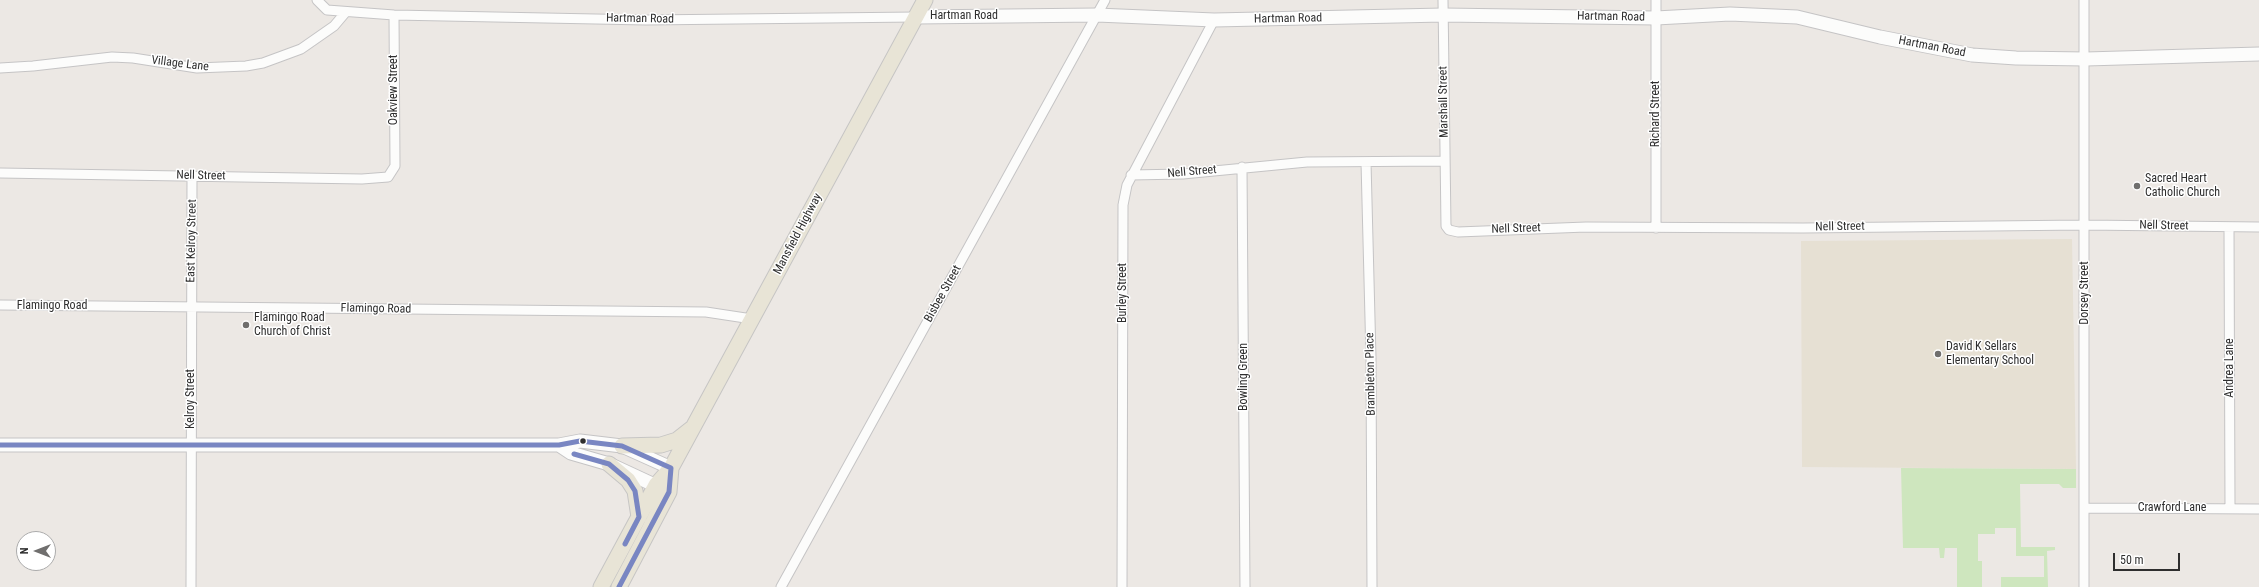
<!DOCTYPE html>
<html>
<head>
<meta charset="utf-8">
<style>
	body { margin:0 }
	#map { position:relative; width:2259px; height:587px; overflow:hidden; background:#ece8e4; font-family:"Roboto Condensed",sans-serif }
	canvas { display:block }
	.north { position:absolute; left:16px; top:531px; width:40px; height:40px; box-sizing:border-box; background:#fff; border:1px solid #ababab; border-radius:50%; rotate:270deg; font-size:11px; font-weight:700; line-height:16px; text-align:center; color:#2e2e2e }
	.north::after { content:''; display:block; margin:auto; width:14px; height:18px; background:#706f6e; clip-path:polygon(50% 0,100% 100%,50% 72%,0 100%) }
	.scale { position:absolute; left:2113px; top:553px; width:67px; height:18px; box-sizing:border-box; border:2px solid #2e2e2e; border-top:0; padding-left:5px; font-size:12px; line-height:14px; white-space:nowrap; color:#2e2e2e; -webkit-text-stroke:3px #fff; paint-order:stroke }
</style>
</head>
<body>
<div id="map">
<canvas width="2259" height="587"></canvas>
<div class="north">N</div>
<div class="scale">50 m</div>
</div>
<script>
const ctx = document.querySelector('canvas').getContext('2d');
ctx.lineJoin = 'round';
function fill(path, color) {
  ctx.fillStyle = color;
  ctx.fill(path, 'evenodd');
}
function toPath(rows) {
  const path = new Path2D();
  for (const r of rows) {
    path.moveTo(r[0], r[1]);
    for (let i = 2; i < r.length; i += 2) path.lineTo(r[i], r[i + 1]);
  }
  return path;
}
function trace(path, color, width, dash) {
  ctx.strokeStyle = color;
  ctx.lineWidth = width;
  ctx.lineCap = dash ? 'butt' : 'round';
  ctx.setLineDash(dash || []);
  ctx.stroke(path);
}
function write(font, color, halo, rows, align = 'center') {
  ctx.font = font + ' "Roboto Condensed",sans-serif';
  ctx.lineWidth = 3;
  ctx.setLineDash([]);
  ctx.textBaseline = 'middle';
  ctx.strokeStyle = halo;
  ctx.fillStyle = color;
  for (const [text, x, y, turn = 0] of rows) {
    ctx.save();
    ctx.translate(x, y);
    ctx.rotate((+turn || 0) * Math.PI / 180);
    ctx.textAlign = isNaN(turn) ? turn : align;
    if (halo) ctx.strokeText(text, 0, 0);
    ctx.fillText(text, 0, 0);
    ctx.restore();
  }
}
const education = toPath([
	[2072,239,2076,469,1802,467,1801,241]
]);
const green = toPath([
	[1901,468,2076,469,2076,488,2063,488,2059,484,2020,484,2021,547,2055,547,2055,550,2047,551,2048,587,2001,587,2001,577,2044,577,2044,556,2016,556,2016,528,1995,528,1995,534,1978,534,1978,561,1982,561,1982,587,1957,587,1957,548,1945,548,1944,558,1940,558,1939,548,1903,548]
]);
const street = toPath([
	[317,0,327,10,394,15,646,20,916,17],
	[1443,0,1446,226,1449,230,1458,232,1586,227,1803,228,2084,225,2259,227],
	[0,68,33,66,112,57,133,58,197,68,246,66,263,63,301,49,334,26,345,13],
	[1366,162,1371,358,1372,587],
	[1242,167,1245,587],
	[0,173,362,179,388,177,395,166,394,15],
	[1131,175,1183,174,1307,162,1445,161],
	[2229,227,2230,509],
	[1656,228,1656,0],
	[0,305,706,312,752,319],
	[2085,508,2259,509],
	[191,587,192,175],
	[781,587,1105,0],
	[1122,587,1123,205,1127,185,1214,20],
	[2084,587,2084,0]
]);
const secondary = toPath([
	[916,17,1097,15,1214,20,1443,15,1656,18,1730,14,1797,17,1880,37,1972,55,2016,58,2086,59,2259,54],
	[0,445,559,445,580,441,622,446,671,468],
	[559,445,571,453,609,464,665,490]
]);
const primary = toPath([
	[622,446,661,445,677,440,691,429],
	[609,464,628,480,635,491,639,517],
	[601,587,656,485,671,468,925,0],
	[619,587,669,492,671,468]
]);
const bus1 = toPath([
	[0,445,559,445,580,441,622,446,671,468,669,492,619,587],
	[574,454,609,464,628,480,635,491,639,517,625,544]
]);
const markers = [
	[2137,186,4,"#706f6e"],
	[246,325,4,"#706f6e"],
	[1938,354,4,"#706f6e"],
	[583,441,3.5,"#2e2e2e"]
];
const streetNames = [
	["Hartman Road",964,16],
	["Hartman Road",1611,17,1],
	["Hartman Road",640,19,1],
	["Hartman Road",1288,19,-1],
	["Hartman Road",1932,47,11],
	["Village Lane",180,64,7],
	["Oakview Street",394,90,-90],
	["Marshall Street",1444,102,-91],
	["Richard Street",1656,114,-90],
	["Nell Street",1192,172,-5],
	["Nell Street",201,176,1],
	["Nell Street",2164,226,1],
	["Nell Street",1840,227,-1],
	["Nell Street",1516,229,-2],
	["Mansfield Highway",798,234,-62],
	["East Kelroy Street",192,241,-89],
	["Burley Street",1123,293,-90],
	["Dorsey Street",2085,293,-90],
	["Bisbee Street",943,294,-61],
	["Flamingo Road",52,306],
	["Flamingo Road",376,309,1],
	["Andrea Lane",2230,368,-90],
	["Brambleton Place",1371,374,-91],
	["Bowling Green",1244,377,-90],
	["Kelroy Street",191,399,-90],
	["Crawford Lane",2172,508]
];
const poiNames = [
	["Sacred Heart",2145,179],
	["Catholic Church",2145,193],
	["Flamingo Road",254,318],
	["Church of Christ",254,332],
	["David K Sellars",1946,347],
	["Elementary School",1946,361]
];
fill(education, '#e6e0d3');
fill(green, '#cee6be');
trace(street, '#c5c4c5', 11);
trace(secondary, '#c5c4c5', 15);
trace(primary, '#c6c5c4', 17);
trace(street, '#fcfcfb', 9);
trace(secondary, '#fcfcfb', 13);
trace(primary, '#e8e4d6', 15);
trace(bus1, '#7986c2', 5);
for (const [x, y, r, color] of markers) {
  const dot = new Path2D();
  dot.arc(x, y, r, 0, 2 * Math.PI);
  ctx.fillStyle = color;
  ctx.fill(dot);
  trace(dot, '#fff', 1.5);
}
write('12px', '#2e2e2e', '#fff', streetNames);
write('12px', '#2e2e2e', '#fff', poiNames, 'left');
</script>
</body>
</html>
